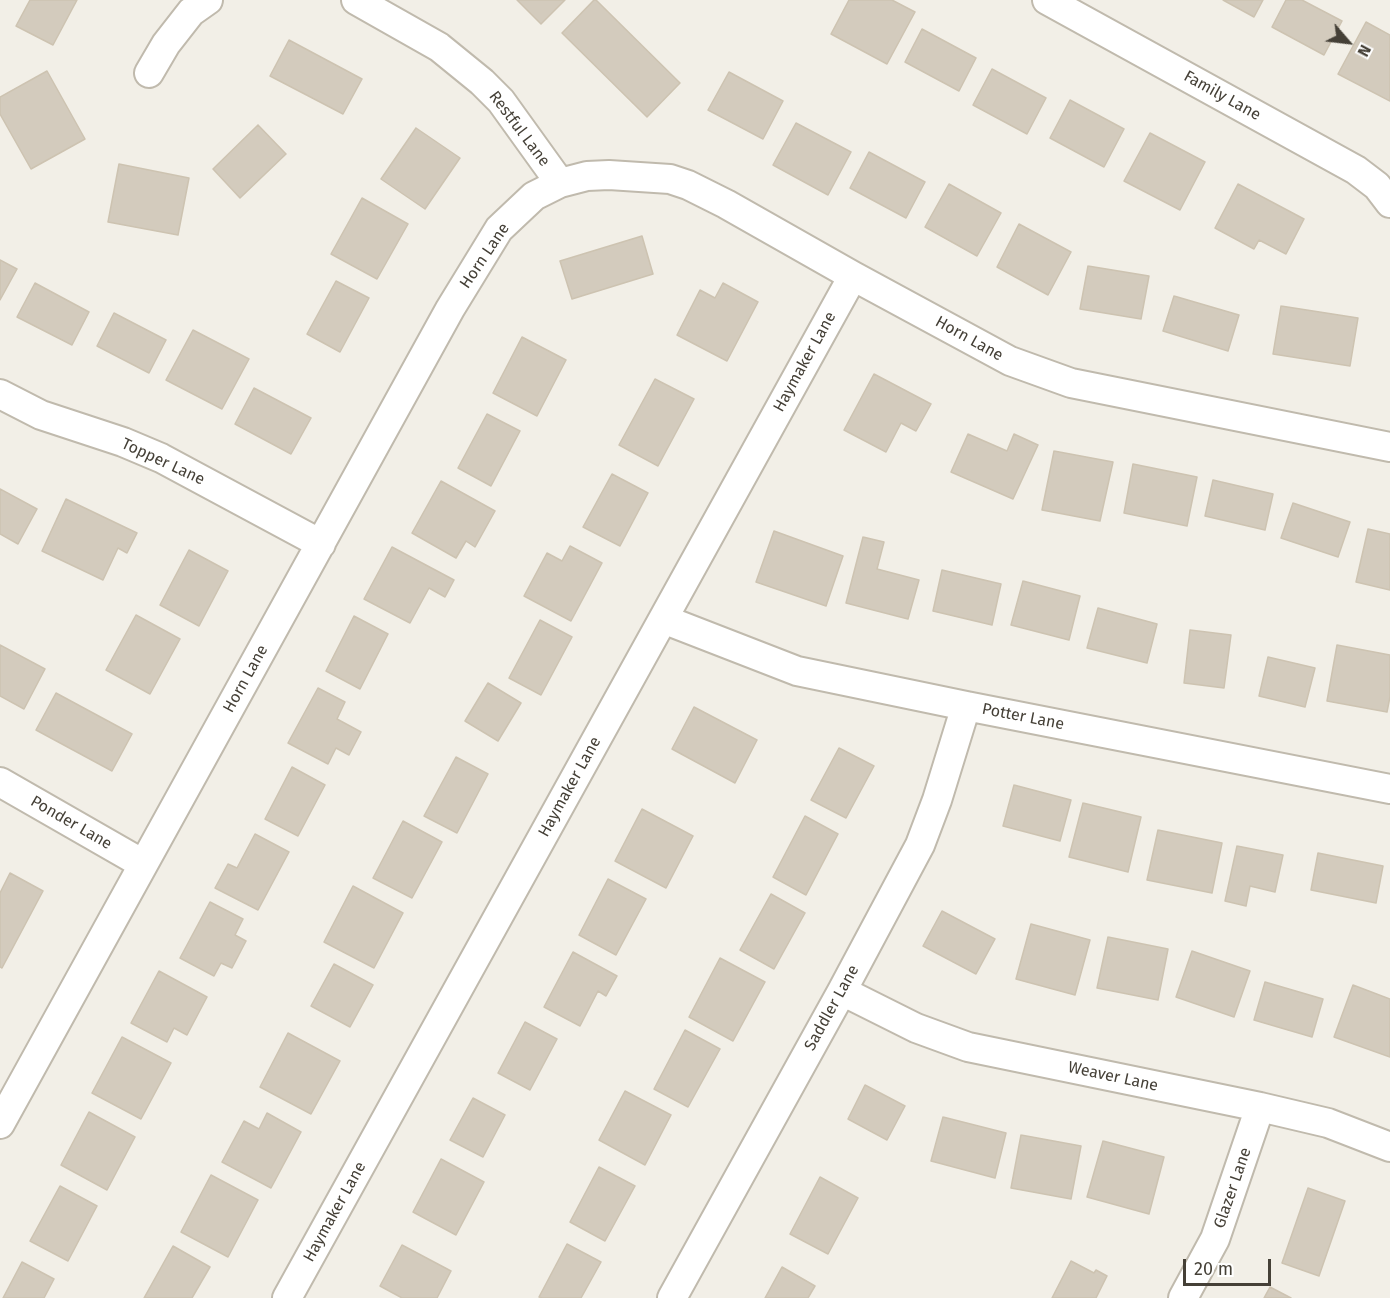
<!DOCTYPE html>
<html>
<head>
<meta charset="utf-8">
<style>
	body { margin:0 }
	#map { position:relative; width:1390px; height:1298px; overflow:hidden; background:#f2efe7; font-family:"Fira Sans",sans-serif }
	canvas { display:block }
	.north { position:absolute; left:1318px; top:12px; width:60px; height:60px; -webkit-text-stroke:4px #fff; paint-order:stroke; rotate:118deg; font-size:16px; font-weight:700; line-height:24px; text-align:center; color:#454037 }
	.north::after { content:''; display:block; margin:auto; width:21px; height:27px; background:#454037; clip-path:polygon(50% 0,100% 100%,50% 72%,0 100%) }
	.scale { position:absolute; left:1183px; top:1259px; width:88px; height:27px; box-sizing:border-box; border:3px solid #454037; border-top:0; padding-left:8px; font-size:18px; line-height:21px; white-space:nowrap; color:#454037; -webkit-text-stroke:4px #fff; paint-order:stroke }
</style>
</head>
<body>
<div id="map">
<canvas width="1390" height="1298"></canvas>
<div class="north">N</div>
<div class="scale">20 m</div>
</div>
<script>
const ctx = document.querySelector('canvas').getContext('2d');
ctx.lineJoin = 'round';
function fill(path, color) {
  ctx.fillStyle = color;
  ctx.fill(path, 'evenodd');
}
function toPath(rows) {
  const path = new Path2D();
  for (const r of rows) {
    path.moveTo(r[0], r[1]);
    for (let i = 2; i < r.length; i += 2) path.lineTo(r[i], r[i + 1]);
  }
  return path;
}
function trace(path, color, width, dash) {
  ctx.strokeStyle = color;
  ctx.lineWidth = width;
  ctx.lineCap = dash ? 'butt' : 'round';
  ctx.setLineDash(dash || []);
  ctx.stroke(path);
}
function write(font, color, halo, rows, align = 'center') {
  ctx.font = font + ' "Fira Sans",sans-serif';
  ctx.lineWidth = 6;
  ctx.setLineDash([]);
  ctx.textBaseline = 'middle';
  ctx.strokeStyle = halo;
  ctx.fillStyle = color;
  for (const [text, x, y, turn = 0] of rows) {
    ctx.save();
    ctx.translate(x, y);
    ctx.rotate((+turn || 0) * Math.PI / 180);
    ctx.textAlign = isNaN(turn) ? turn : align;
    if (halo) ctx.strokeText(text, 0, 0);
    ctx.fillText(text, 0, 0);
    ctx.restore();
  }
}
const building = toPath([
	[30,0,77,0,53,45,16,26,30,0],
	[517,0,565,0,541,24,517,0],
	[594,0,596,0,680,83,647,117,562,33,594,0],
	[849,0,892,0,915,12,887,64,831,34,849,0],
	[1223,0,1263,0,1254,17,1223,0],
	[1286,0,1302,0,1342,21,1324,55,1272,27,1286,0],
	[1366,22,1390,35,1390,101,1338,74,1366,22],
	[922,29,976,58,959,91,905,62,922,29],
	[289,40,362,79,343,114,270,76,289,40],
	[992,69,1046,98,1027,134,973,105,992,69],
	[47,71,85,139,31,169,0,114,0,97,47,71],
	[729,72,783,101,763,139,708,110,729,72],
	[1070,100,1124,129,1104,167,1050,138,1070,100],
	[796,123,851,152,828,195,773,165,796,123],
	[258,125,286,154,240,198,213,169,258,125],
	[416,128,460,158,425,209,381,179,416,128],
	[1150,133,1205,162,1180,210,1124,181,1150,133],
	[869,152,925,182,906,218,850,188,869,152],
	[119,164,189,178,178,235,108,222,119,164],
	[949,184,1001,213,977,256,925,227,949,184],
	[1238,184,1304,219,1286,254,1259,240,1254,249,1215,228,1238,184],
	[362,198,408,224,377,279,331,254,362,198],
	[1019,224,1071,252,1048,295,997,267,1019,224],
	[642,236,653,274,572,299,560,261,642,236],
	[0,260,17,269,0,300,0,260],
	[1088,266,1149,276,1141,319,1080,309,1088,266],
	[336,281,369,298,340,352,307,334,336,281],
	[35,283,89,312,72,345,17,317,35,283],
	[723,283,758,302,727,361,677,335,700,290,715,298,723,283],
	[1174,296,1239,315,1228,351,1163,331,1174,296],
	[1281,306,1358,318,1350,366,1273,354,1281,306],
	[114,313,166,340,149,373,97,346,114,313],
	[193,330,249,359,222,409,166,380,193,330],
	[522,337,566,360,537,416,493,393,522,337],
	[874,374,931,404,916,431,901,423,886,452,844,430,874,374],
	[655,379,694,399,658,466,619,445,655,379],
	[254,388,311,418,291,454,235,424,254,388],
	[487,414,520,431,491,486,458,468,487,414],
	[968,434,1007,451,1014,434,1038,445,1013,499,951,472,968,434],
	[1054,451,1113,462,1100,521,1042,510,1054,451],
	[1133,464,1197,477,1187,526,1124,513,1133,464],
	[612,474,648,493,620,546,583,527,612,474],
	[1213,480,1273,494,1265,530,1205,516,1213,480],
	[441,481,495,511,475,547,466,541,456,558,412,533,441,481],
	[0,489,37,509,18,544,0,534,0,489],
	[66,499,137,533,127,553,118,548,103,580,42,551,66,499],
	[1293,503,1350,522,1338,557,1281,538,1293,503],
	[1368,529,1390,534,1390,590,1356,582,1368,529],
	[774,531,843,556,826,606,756,582,774,531],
	[863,537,884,542,877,569,919,580,908,619,846,603,863,537],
	[570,546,602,563,571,621,524,596,547,553,562,561,570,546],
	[392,547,454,580,445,597,429,588,410,623,364,599,392,547],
	[189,550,228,571,199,626,160,605,189,550],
	[942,570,1001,584,992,625,933,611,942,570],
	[1023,581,1080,596,1069,640,1011,625,1023,581],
	[1098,608,1157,624,1147,663,1087,648,1098,608],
	[136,615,180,639,150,694,106,670,136,615],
	[354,616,388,634,360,689,326,671,354,616],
	[540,620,572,637,541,695,509,678,540,620],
	[1190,630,1231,635,1224,688,1184,683,1190,630],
	[0,645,45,669,24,709,0,696,0,645],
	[1337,645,1390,655,1390,697,1387,712,1327,701,1337,645],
	[1268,657,1315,668,1305,707,1259,696,1268,657],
	[488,683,521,703,498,741,465,721,488,683],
	[318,688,345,702,337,719,361,732,349,755,336,748,328,764,288,743,318,688],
	[56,693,132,734,112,771,36,730,56,693],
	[694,707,757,740,735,783,672,749,694,707],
	[839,748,874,766,846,818,811,800,839,748],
	[456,757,488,774,457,833,424,816,456,757],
	[292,767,325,785,298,836,265,819,292,767],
	[1014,785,1071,800,1060,841,1003,826,1014,785],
	[1083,803,1141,817,1128,872,1069,857,1083,803],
	[642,809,693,836,666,888,615,861,642,809],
	[805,816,838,834,806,895,773,877,805,816],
	[403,821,442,842,412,898,373,878,403,821],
	[1158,830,1222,843,1212,893,1147,880,1158,830],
	[255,834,289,852,258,910,215,888,228,864,237,868,255,834],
	[1237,846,1283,855,1275,892,1250,886,1246,906,1225,901,1237,846],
	[1318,853,1383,866,1376,903,1311,890,1318,853],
	[10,873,43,891,2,968,0,967,0,893,10,873],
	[608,879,646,899,616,955,579,935,608,879],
	[353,886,403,913,374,968,324,942,353,886],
	[771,894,805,913,774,969,740,950,771,894],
	[210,902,243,919,235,935,246,941,232,968,221,963,214,976,180,958,210,902],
	[942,911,995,939,976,974,923,946,942,911],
	[1031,924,1090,940,1075,995,1016,979,1031,924],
	[1108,937,1168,949,1158,1000,1097,988,1108,937],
	[1192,951,1250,971,1234,1017,1176,997,1192,951],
	[573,952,617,976,606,996,598,991,580,1026,544,1007,573,952],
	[720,958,765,982,733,1041,689,1017,720,958],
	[334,964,373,985,350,1027,311,1006,334,964],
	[159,971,207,997,187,1035,174,1028,167,1042,131,1023,159,971],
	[1265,982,1323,999,1312,1037,1254,1020,1265,982],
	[1353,985,1390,999,1390,1057,1334,1037,1353,985],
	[525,1022,557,1039,530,1090,498,1073,525,1022],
	[685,1030,720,1049,688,1107,654,1089,685,1030],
	[288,1033,340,1061,311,1114,260,1087,288,1033],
	[122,1037,171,1063,141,1119,92,1093,122,1037],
	[865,1085,905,1106,887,1140,848,1119,865,1085],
	[625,1091,671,1115,645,1165,599,1140,625,1091],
	[473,1098,505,1115,483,1157,450,1140,473,1098],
	[89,1112,135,1137,107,1190,61,1165,89,1112],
	[267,1113,301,1132,271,1188,222,1162,244,1121,259,1129,267,1113],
	[943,1117,1006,1133,995,1178,931,1161,943,1117],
	[1021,1135,1081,1146,1071,1199,1011,1188,1021,1135],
	[1103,1141,1164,1157,1149,1214,1087,1197,1103,1141],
	[441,1159,484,1182,456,1235,413,1212,441,1159],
	[599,1167,635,1186,605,1241,570,1222,599,1167],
	[211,1175,258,1200,228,1257,181,1232,211,1175],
	[820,1177,858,1198,828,1254,790,1234,820,1177],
	[60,1186,97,1206,68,1261,30,1241,60,1186],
	[1308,1188,1345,1201,1319,1276,1282,1263,1308,1188],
	[567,1244,601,1262,581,1298,542,1298,539,1297,567,1244],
	[402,1245,451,1271,437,1298,402,1298,380,1286,402,1245],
	[173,1246,210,1267,192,1298,144,1298,173,1246],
	[1071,1261,1094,1273,1096,1270,1107,1276,1096,1298,1052,1298,1071,1261],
	[22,1262,54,1279,44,1298,3,1298,22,1262],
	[782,1267,815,1286,808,1298,765,1298,782,1267],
	[1270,1287,1291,1298,1264,1298,1270,1287]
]);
const street = toPath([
	[356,0,439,47,482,82,501,101,560,183],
	[1047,0,1356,170,1377,186,1390,203],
	[149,73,166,44,191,12,208,0],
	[0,394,41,415,123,442,161,458,321,544],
	[663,619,797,671,966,706,1390,789],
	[0,782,143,864],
	[842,991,916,1028,968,1047,1260,1107,1328,1123,1390,1147],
	[0,1124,450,309,499,229,534,196,560,183,587,176,609,175,670,179,688,185,726,204,853,276,1010,361,1071,383,1390,447],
	[287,1298,853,276],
	[672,1298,842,991,920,845,937,800,966,706],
	[1183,1298,1215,1239,1260,1107]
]);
const streetNames = [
	["Family Lane",1222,96,29],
	["Restful Lane",519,129,53],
	["Horn Lane",485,256,-56],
	["Horn Lane",969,339,29],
	["Haymaker Lane",805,362,-61],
	["Topper Lane",163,462,25],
	["Horn Lane",246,679,-61],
	["Potter Lane",1023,717,11],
	["Haymaker Lane",570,787,-61],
	["Ponder Lane",71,823,30],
	["Saddler Lane",832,1008,-61],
	["Weaver Lane",1113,1077,12],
	["Glazer Lane",1233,1188,-71],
	["Haymaker Lane",335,1212,-61]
];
fill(building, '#d3cbbd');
trace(building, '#cdc3b1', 1.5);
trace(street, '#c0baad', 32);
trace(street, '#fff', 28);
write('16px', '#454037', '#fff', streetNames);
</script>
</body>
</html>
